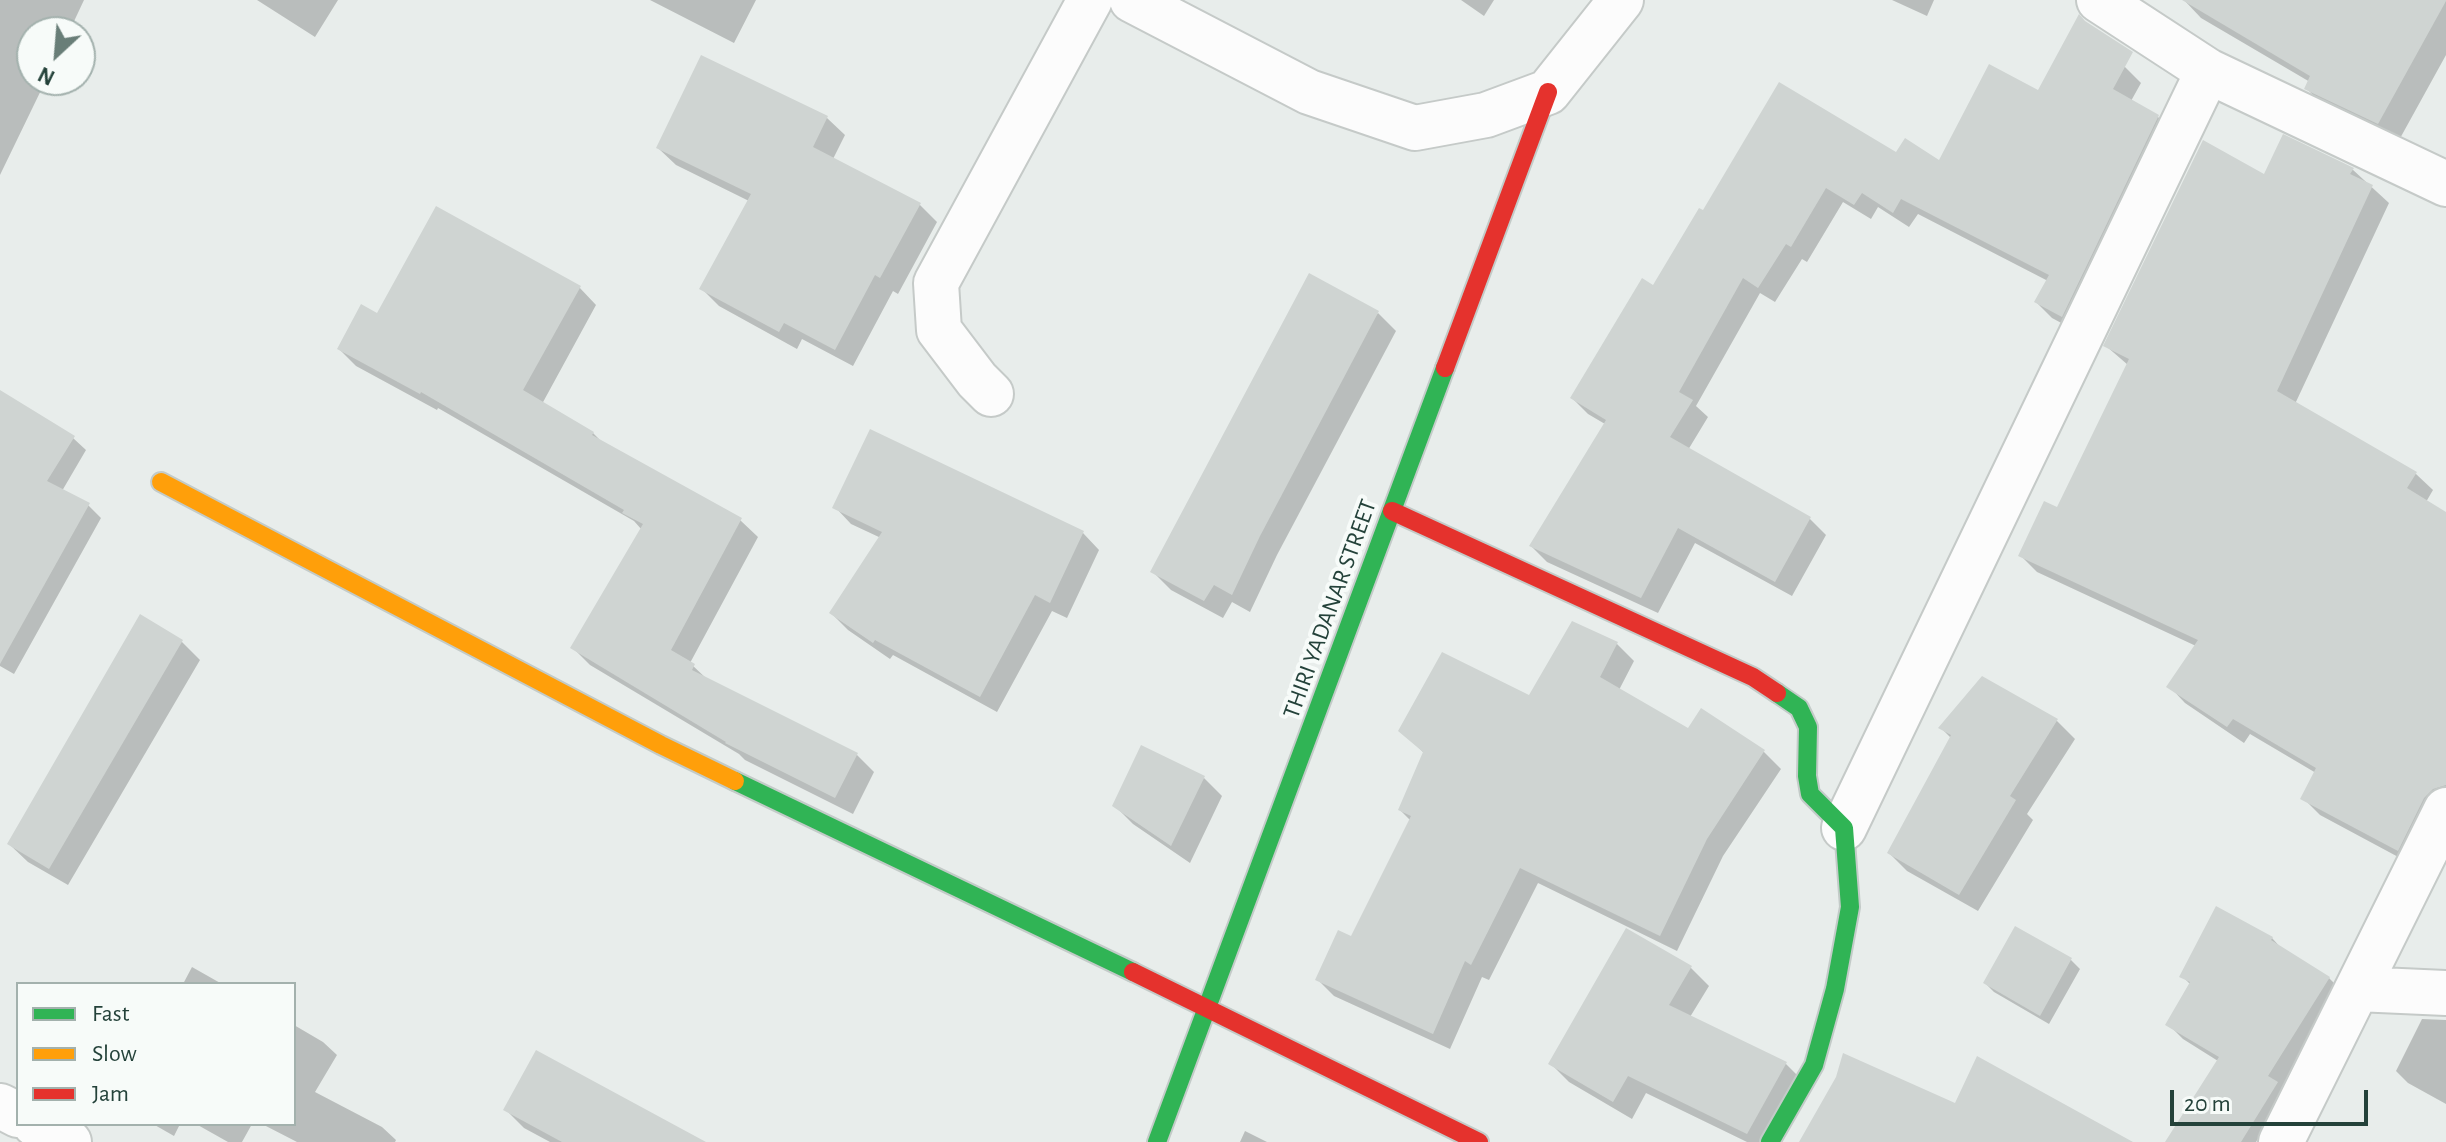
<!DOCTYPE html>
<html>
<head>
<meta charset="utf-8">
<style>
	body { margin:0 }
	#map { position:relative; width:2446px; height:1142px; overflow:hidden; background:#e8edeb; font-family:"Alegreya Sans",sans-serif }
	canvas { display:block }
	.legend { position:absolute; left:16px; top:982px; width:280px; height:144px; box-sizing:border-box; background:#f7fbf9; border:2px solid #a3b1ad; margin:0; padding:10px 14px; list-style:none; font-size:24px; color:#24423a }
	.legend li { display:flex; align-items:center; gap:16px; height:40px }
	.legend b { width:40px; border:2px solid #a3b1ad }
	.north { position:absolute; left:16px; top:16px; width:80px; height:80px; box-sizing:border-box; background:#f7fbf9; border:2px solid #a3b1ad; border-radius:50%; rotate:206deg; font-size:22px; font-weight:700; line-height:32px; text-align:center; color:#24423a }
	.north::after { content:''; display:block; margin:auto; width:28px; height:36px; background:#697e78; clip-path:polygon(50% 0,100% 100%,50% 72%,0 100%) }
	.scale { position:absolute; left:2170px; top:1090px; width:198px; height:36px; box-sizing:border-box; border:4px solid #24423a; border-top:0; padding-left:10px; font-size:24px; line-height:28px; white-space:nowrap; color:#24423a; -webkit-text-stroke:6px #f7fbf9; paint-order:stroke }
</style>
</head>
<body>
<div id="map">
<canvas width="2446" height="1142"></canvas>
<ul class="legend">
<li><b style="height:10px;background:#30b455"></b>Fast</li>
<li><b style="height:10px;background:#ff9f0a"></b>Slow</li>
<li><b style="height:10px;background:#e5322d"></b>Jam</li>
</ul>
<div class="north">N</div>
<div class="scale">20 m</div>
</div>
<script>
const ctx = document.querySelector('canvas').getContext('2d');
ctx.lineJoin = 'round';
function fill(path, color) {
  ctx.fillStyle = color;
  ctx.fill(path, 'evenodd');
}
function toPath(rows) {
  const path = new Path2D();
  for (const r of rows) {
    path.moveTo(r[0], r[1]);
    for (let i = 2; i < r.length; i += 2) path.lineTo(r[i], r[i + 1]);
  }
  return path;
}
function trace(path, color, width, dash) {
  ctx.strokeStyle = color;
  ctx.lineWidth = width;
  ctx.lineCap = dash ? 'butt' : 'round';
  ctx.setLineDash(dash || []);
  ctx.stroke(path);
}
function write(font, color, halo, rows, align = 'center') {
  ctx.font = font + ' "Alegreya Sans",sans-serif';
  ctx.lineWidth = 8;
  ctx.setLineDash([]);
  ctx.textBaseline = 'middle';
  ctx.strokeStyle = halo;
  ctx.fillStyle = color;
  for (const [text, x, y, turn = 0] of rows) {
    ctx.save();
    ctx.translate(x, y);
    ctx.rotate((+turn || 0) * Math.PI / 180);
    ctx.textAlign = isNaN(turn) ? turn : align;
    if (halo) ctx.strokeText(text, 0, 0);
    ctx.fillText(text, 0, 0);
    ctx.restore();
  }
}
const shadow = toPath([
	[0,0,84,0,69,32,32,32,32,80,46,80,0,175],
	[257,0,338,0,315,37],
	[650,0,756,0,734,43],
	[1461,0,1494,0,1484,16],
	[1892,0,1934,0,1927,16],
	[2184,0,2446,0,2446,55,2398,142,2326,108,2306,88,2310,82,2201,18],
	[2070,36,2125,67,2141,83,2131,101,2158,117,2174,133,2078,332,2052,318,2036,302,2048,281,1918,214,1909,227,1878,207,1871,219,1843,202,1807,262,1802,259,1775,302,1760,293,1696,406,1708,417,1688,450,1810,519,1826,535,1792,596,1695,543,1658,613,1547,562,1531,546,1605,424,1588,414,1572,398,1654,288,1704,212,1897,155,1940,163,2039,92],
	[702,58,827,118,845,135,833,159,919,204,937,222,898,294,893,291,853,366,802,339,797,349,719,306,701,288,749,201,676,165,658,148],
	[2352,169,2389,203,2295,404,2416,474,2433,490,2426,502,2446,514,2446,809,2415,866,2320,815,2303,798,2316,773,2250,734,2244,743,2185,703,2169,686,2196,646,2037,572,2020,555,2057,510,2128,365,2106,346,2265,177],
	[579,287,596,305,542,404,593,433,604,444,740,520,758,537,690,663,710,682,857,755,874,772,853,814,745,760,739,754,590,665,573,648,642,530,634,521,438,408,437,410,356,366,339,349,378,316],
	[1378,313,1396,331,1277,555,1250,612,1232,602,1223,618,1171,590,1153,572],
	[0,403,73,438,86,450,62,491,88,505,101,518,14,674,0,666],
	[835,507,1083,533,1099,550,1067,618,1052,611,997,712,893,655,890,659,848,630,831,613,881,538,851,524],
	[141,617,182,642,200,660,68,885,28,862,9,844],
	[1573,624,1617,644,1634,661,1619,690,1689,731,1764,752,1781,769,1723,856,1677,951,1538,883,1489,980,1482,977,1450,1049,1334,996,1317,979,1351,939,1411,821,1400,810,1424,753,1401,731,1530,697],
	[2057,721,2075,739,2027,814,2033,820,1978,911,1907,871,1889,853,1951,738,1941,728],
	[1204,778,1222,796,1190,863,1133,824,1115,806],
	[2016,928,2071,960,2080,969,2049,1024,1994,992,1985,983],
	[2272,938,2282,949,2329,978,2344,993,2256,1142,2168,1142,2218,1061,2183,1039,2168,1024,2191,985,2182,976],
	[192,967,222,984,183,984],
	[1690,967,1709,986,1690,1017,1786,1064,1804,1082,1771,1142,1747,1142,1646,1093,1632,1119,1569,1082,1551,1064],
	[2422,1019,2446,1020,2446,1104,2408,1083,2396,1071],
	[294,1025,323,1042,337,1055,315,1092,382,1127,396,1140,395,1142,297,1142,262,1124,294,1124],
	[506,1110,667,1142,550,1142,524,1128],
	[153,1124,180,1124,174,1136],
	[196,1124,252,1124,242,1142,228,1142],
	[1245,1131,1267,1142,1240,1142]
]);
const building = toPath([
	[2182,0,2446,0,2446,1,2378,124,2304,89,2310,76],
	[2079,14,2085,21,2133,52,2113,89,2159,115,2062,317,2034,302,2049,275,1901,199,1893,213,1862,193,1854,205,1826,188,1791,247,1786,244,1758,288,1743,278,1679,392,1693,400,1670,437,1811,517,1775,582,1678,528,1641,598,1529,546,1606,420,1570,398,1642,278,1653,285,1699,208,1703,210,1779,82,1896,152,1905,138,1939,160,1989,64,2038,90],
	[701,55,828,116,813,147,921,203,880,278,875,275,835,350,784,323,779,332,699,289,751,194,656,148],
	[2283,134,2354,168,2350,174,2373,185,2277,391,2417,472,2407,488,2446,512,2446,785,2433,789,2424,798,2398,851,2300,799,2316,768,2233,719,2227,727,2166,687,2198,640,2018,556,2044,501,2057,507,2129,359,2103,346,2203,140,2264,174],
	[436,206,581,286,523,390,594,432,592,435,742,518,671,650,695,664,692,670,858,753,835,798,725,743,726,742,570,648,643,524,622,513,624,510,421,392,420,394,337,349,361,304,377,313],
	[1309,273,1379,311,1260,536,1232,595,1214,585,1204,601,1150,572],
	[0,390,75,436,47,481,90,503,0,664],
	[870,429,1084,531,1050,603,1035,595,980,697,875,640,873,643,829,613,882,532,832,508],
	[140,614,183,640,49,869,7,844],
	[1572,621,1618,642,1600,677,1688,728,1701,708,1765,750,1707,839,1660,936,1520,868,1471,965,1465,961,1433,1034,1315,980,1338,930,1351,936,1411,816,1398,810,1423,752,1398,731,1442,652,1529,695],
	[1982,676,2058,719,2010,796,2016,800,1959,895,1887,853,1951,735,1938,728],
	[1141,745,1205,776,1171,846,1112,806],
	[2216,906,2273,937,2271,940,2330,977,2268,1076,2278,1082,2241,1142,2165,1142,2219,1057,2165,1025,2190,982,2179,977],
	[2015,926,2072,958,2040,1016,1983,983],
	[1626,928,1692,966,1669,1005,1787,1062,1747,1134,1628,1076,1613,1102,1548,1064],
	[536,1050,706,1142,562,1142,503,1110],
	[1843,1053,1955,1103,1977,1056,2133,1142,1799,1142,1836,1077]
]);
const street = toPath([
	[1132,0,1309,92,1415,128,1486,115,1548,92,1621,0],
	[2099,0,2208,71,2446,184],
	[991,394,977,380,939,330,936,283,1090,0],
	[1844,828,2208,71],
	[2357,989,2446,993],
	[0,1106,18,1115],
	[35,1124,69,1142],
	[2281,1142,2446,810]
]);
const fast = toPath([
	[735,781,1133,972],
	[1157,1142,1445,368],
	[1770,1142,1814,1065,1835,989,1850,907,1844,828,1810,794,1807,776,1808,727,1799,708,1777,693]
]);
const slow = toPath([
	[161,482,661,745,735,781]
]);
const jam = toPath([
	[1445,368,1548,92],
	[1392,511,1753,677,1777,693],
	[1133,972,1479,1142]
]);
const streetNames = [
	["THIRI YADANAR STREET",1330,609,-70]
];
fill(shadow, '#0003');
fill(building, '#cfd4d2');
trace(street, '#c5cac8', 48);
trace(fast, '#c3cbc8', 22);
trace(slow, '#c3cbc8', 22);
trace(jam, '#c3cbc8', 22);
trace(street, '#fcfcfc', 44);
trace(fast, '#30b455', 18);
trace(slow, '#ff9f0a', 18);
trace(jam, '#e5322d', 18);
write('24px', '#24423a', '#f7fbf9', streetNames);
</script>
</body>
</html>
